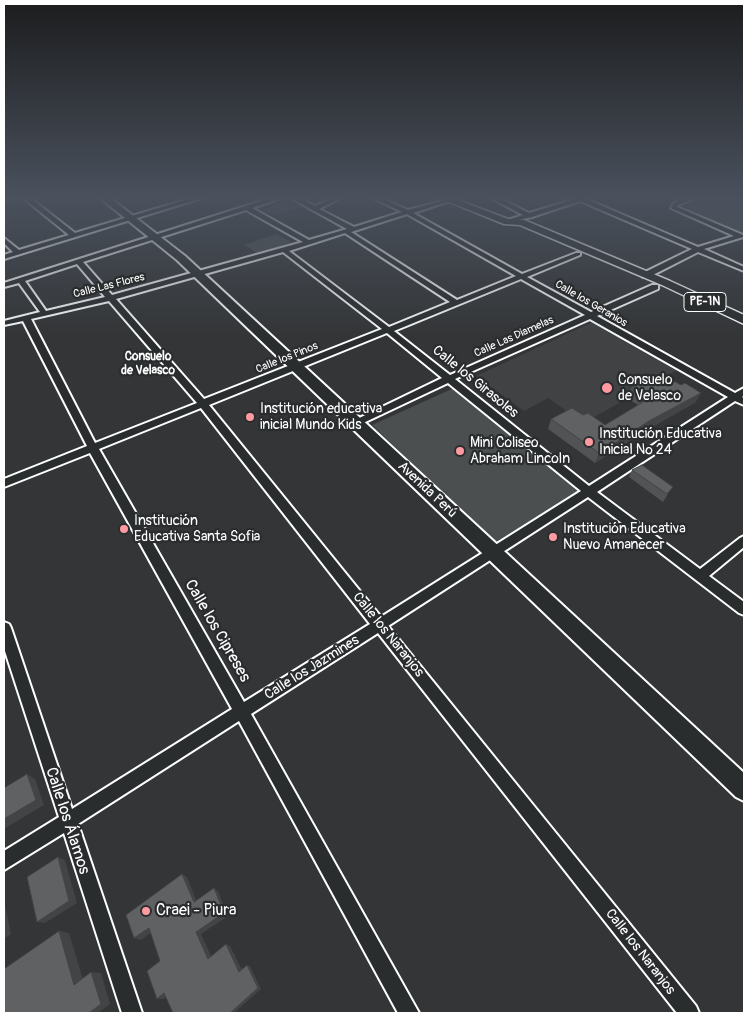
<!DOCTYPE html>
<html>
<head>
<meta charset="utf-8">
<style>
	body { margin:0 }
	#map { position:relative; width:748px; height:1017px; overflow:hidden; background:#333536; font-family:Pangolin,sans-serif }
	canvas { display:block }
	.frame { position:absolute; inset:0; border:5px solid #fff; pointer-events:none }
</style>
</head>
<body>
<div id="map">
<canvas width="748" height="1017"></canvas>
<div class="frame"></div>
</div>
<script>
const ctx = document.querySelector('canvas').getContext('2d');
ctx.lineJoin = 'round';
function fill(path, color) {
  ctx.fillStyle = color;
  ctx.fill(path, 'evenodd');
}
function toPath(rows) {
  const path = new Path2D();
  for (const r of rows) {
    path.moveTo(r[0], r[1]);
    for (let i = 2; i < r.length; i += 2) path.lineTo(r[i], r[i + 1]);
  }
  return path;
}
function trace(path, color, width, dash) {
  ctx.strokeStyle = color;
  ctx.lineWidth = width;
  ctx.lineCap = dash ? 'butt' : 'round';
  ctx.setLineDash(dash || []);
  ctx.stroke(path);
}
function write(font, color, halo, rows, align = 'center') {
  ctx.font = font + ' Pangolin,sans-serif';
  ctx.lineWidth = 4.5;
  ctx.setLineDash([]);
  ctx.textBaseline = 'middle';
  ctx.strokeStyle = halo;
  ctx.fillStyle = color;
  for (const [text, x, y, turn = 0] of rows) {
    ctx.save();
    ctx.translate(x, y);
    ctx.rotate((+turn || 0) * Math.PI / 180);
    ctx.textAlign = isNaN(turn) ? turn : align;
    if (halo) ctx.strokeText(text, 0, 0);
    ctx.fillText(text, 0, 0);
    ctx.restore();
  }
}
const built = toPath([
	[595,321,679,369,584,423,548,398,524,411,476,376]
]);
const green = toPath([
	[703,197,744,197,744,235,682,211,679,208],
	[286,201,300,207,275,216,261,210],
	[276,234,291,242,259,254,244,245],
	[454,388,583,489,495,542,372,425]
]);
const street = toPath([
	[4,197,10,197,4,200,4,197],
	[22,197,29,197,75,233,195,197,205,197,4,259,4,255,13,252,4,243,4,238,19,250,69,235,22,197],
	[274,197,284,197,252,208,309,240,347,229,289,197,297,197,315,206,335,197,343,197,319,209,354,227,402,212,371,197,379,197,408,210,450,199,450,201,413,213,522,274,576,253,580,253,580,255,527,277,591,312,652,285,658,285,658,289,597,316,735,393,744,388,744,395,742,397,744,398,744,405,735,401,597,492,700,569,740,538,744,536,744,547,709,576,744,602,744,615,739,613,588,497,388,626,696,1006,699,1013,677,1013,378,633,251,714,419,1013,398,1013,239,721,78,824,142,1013,122,1013,64,833,4,870,4,851,59,817,4,648,4,622,9,624,11,628,72,809,232,709,90,453,4,487,4,479,87,446,23,321,4,325,4,321,40,312,19,283,4,287,4,283,274,197],
	[246,210,303,242,112,295,83,262,246,210],
	[407,214,516,276,457,300,351,232,407,214],
	[345,233,450,302,389,327,289,251,345,233],
	[283,252,382,329,204,399,116,299,283,252],
	[77,264,105,297,46,311,25,281,77,264],
	[521,279,585,315,450,375,394,331,521,279],
	[109,301,197,403,95,443,31,319,109,301],
	[590,319,728,397,589,486,455,379,590,319],
	[387,333,442,378,353,421,351,423,353,425,359,425,448,383,581,491,381,617,209,405,387,333],
	[201,408,370,624,244,702,99,449,201,408],
	[489,197,497,197,529,213,575,199,573,197,586,197,586,199,698,247,734,236,671,208,674,203,690,197,699,197,678,205,677,207,743,235,743,237,704,249,744,267,744,271,698,252,649,277,643,277,643,273,692,249,580,201,532,217,505,223,505,221,523,215,489,197]
]);
const secondary = toPath([
	[99,197,109,197,185,256,744,773,744,801,736,797,177,260,99,197]
]);
const primary = toPath([
	[437,197,450,197,508,219,524,220,670,281,744,315,744,324,662,285,520,225,504,224,437,197]
]);
const wall = toPath([
	[631,388,696,402,645,431,595,463,548,429,551,419,605,425,638,405,627,398],
	[632,470,668,494,663,502,629,477]
]);
const shadedWall = toPath([
	[701,393,696,402,645,431,595,463,599,453,649,421],
	[27,774,35,779,44,805,4,829,4,819],
	[58,857,65,860,77,903,45,923,37,922],
	[182,874,187,877,198,905,194,902],
	[214,888,218,891,228,916,201,934,213,960,208,959,196,932],
	[4,900,11,934,4,939],
	[149,928,155,930,141,940,134,938],
	[59,931,69,933,85,986,74,985],
	[226,944,230,946,243,972,239,972],
	[247,965,250,966,261,989,234,1013,230,1013],
	[91,972,101,973,110,1004,98,1013,89,1013],
	[164,993,170,993,164,999,157,999]
]);
const building = toPath([
	[659,373,681,385,685,383,701,393,649,421,599,453,551,419,572,408,583,415,588,413,605,425,648,399,631,388,659,373],
	[642,465,673,487,667,494,632,470,642,465],
	[27,774,36,800,4,819,4,788,27,774],
	[58,857,69,901,37,922,27,877,58,857],
	[182,874,194,902,214,888,224,913,196,932,208,959,226,944,239,972,247,965,258,988,230,1013,173,1013,164,993,157,999,147,971,160,961,149,928,134,938,126,915,182,874],
	[59,931,74,985,91,972,101,1004,89,1013,13,1013,12,1012,11,1013,4,1013,4,969,59,931]
]);
const markers = [
	[607,388,6,"#ff9aa2"],
	[250,417,5,"#ff9aa2"],
	[589,442,5,"#ff9aa2"],
	[460,451,5,"#ff9aa2"],
	[124,529,5,"#ff9aa2"],
	[553,537,5,"#ff9aa2"],
	[146,911,5,"#ff9aa2"]
];
const farStreetnames = [
	["Calle Las Flores",109,286,-14],
	["Calle los Geranios",591,304,30],
	["Calle Las Diamelas",514,337,-24],
	["Calle los Pinos",287,358,-22]
];
const shields = [
	[705,302,42]
];
const shieldNames = [
	["PE-1N",705,302]
];
const farNeighbourhoodnames = [
	["Consuelo",148,357],
	["de Velasco",148,371]
];
const poiNames = [
	["Consuelo",618,380],
	["de Velasco",618,396],
	["Institución educativa",260,409],
	["inicial Mundo Kids",260,425],
	["Institución Educativa",599,434],
	["Inicial Nº 24",599,450],
	["Mini Coliseo",470,443],
	["Abraham Lincoln",470,459],
	["Institución",134,521],
	["Educativa Santa Sofia",134,537],
	["Institución Educativa",563,529],
	["Nuevo Amanecer",563,545]
];
const streetNames = [
	["Calle los Girasoles",475,382,39],
	["Avenida Perú",427,490,43],
	["Calle los Naranjos",388,635,51],
	["Calle los Jazmines",312,668,-32],
	["Calle los Naranjos",640,952,52]
];
const nearStreetnames = [
	["Calle los Cipreses",217,631,60],
	["Calle los Álamos",67,821,72]
];
const nearPoinames = [
	["Craei - Piura",156,911]
];
fill(built, '#404243');
fill(green, '#4c4f50');
trace(street, '#fff', 4);
trace(secondary, '#fff', 4);
trace(primary, '#fff', 3);
fill(street, '#2a2d2e');
fill(secondary, '#2a2d2e');
fill(primary, '#2a2d2e');
fill(wall, '#525354');
fill(shadedWall, '#424445');
fill(building, '#5f6162');
trace(building, '#424445', 1);
const sky = ctx.createLinearGradient(0, 0, 0, 340);
sky.addColorStop(0, '#1c1d1e');
sky.addColorStop(0.58, '#4a515d');
sky.addColorStop(1, '#4a515d00');
ctx.fillStyle = sky;
ctx.fillRect(0, 0, 748, 340);
for (const [x, y, r, color] of markers) {
  const dot = new Path2D();
  dot.arc(x, y, r, 0, 2 * Math.PI);
  ctx.fillStyle = color;
  ctx.fill(dot);
  trace(dot, '#2a2d2e', 2);
}
write('11px', '#fff', '#2a2d2e', farStreetnames);
for (const [x, y, w] of shields) {
  const box = new Path2D();
  box.roundRect(x - w / 2, y - 9.5, w, 19, 4);
  ctx.fillStyle = '#2a2d2e';
  ctx.fill(box);
  trace(box, '#fff', 1);
}
write('bold 12px', '#fff', null, shieldNames);
write('bold 12px', '#fff', '#2a2d2e', farNeighbourhoodnames);
write('14px', '#fff', '#2a2d2e', poiNames, 'left');
write('14px', '#fff', '#2a2d2e', streetNames);
write('16px', '#fff', '#2a2d2e', nearStreetnames);
write('16px', '#fff', '#2a2d2e', nearPoinames, 'left');
</script>
</body>
</html>
